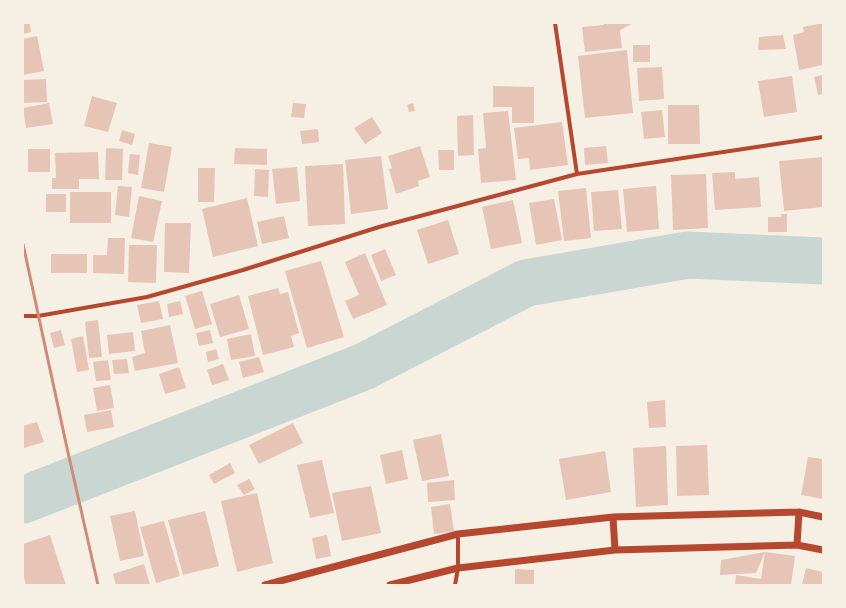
<!DOCTYPE html>
<html>
<head>
<meta charset="utf-8">
<style>
	body { margin:0 }
	#map { position:relative; width:846px; height:608px; overflow:hidden; background:#f6efe4; font-family:Jost,sans-serif }
	canvas { display:block }
	.frame { position:absolute; inset:0; border:24px solid #f6efe4; pointer-events:none }
</style>
</head>
<body>
<div id="map">
<canvas width="846" height="608"></canvas>
<div class="frame"></div>
</div>
<script>
const ctx = document.querySelector('canvas').getContext('2d');
ctx.lineJoin = 'round';
function toPath(rows) {
  const path = new Path2D();
  for (const r of rows) {
    path.moveTo(r[0], r[1]);
    for (let i = 2; i < r.length; i += 2) path.lineTo(r[i], r[i + 1]);
  }
  return path;
}
function trace(path, color, width, dash) {
  ctx.strokeStyle = color;
  ctx.lineWidth = width;
  ctx.lineCap = dash ? 'butt' : 'round';
  ctx.setLineDash(dash || []);
  ctx.stroke(path);
}
function fill(path, color) {
  ctx.fillStyle = color;
  ctx.fill(path, 'evenodd');
}
const river = toPath([
	[23,500,363,367,526,283,688,255,823,261]
]);
const building = toPath([
	[23,23,30,23,31,32,23,34],
	[603,23,634,23,620,30,622,48,585,52,582,27,604,25],
	[823,23,823,65,799,70,793,35,804,32,803,27],
	[783,35,786,49,758,50,759,37],
	[37,36,44,71,23,75,23,39],
	[633,45,650,45,650,62,633,62],
	[627,50,633,113,585,118,578,56],
	[662,67,664,99,639,101,637,68],
	[823,75,823,94,818,95,814,77],
	[792,76,797,112,764,117,758,81],
	[46,79,47,102,23,103,23,80],
	[493,86,534,87,534,123,512,123,512,107,493,107],
	[92,96,117,103,108,132,84,126],
	[49,103,53,124,26,128,23,108],
	[293,103,306,104,304,118,291,117],
	[413,103,415,111,409,112,407,105],
	[668,105,699,105,700,144,668,144],
	[662,110,665,137,644,139,641,112],
	[508,111,516,180,481,183,478,149,486,148,483,113],
	[473,115,474,155,458,156,457,116],
	[372,117,382,133,365,144,354,128],
	[562,122,568,165,530,170,529,158,518,159,514,128],
	[318,129,319,142,302,144,300,131],
	[122,130,135,134,132,145,119,141],
	[149,143,172,147,164,192,141,188],
	[420,146,430,177,418,181,419,186,396,194,389,169,392,168,388,156],
	[606,146,608,163,585,165,584,148],
	[106,148,123,149,122,180,105,180],
	[235,148,267,149,267,165,234,164],
	[28,149,50,149,50,172,28,172],
	[438,150,454,150,454,170,439,170],
	[98,152,99,179,79,179,79,189,52,189,52,178,56,178,55,153],
	[130,154,140,155,138,175,128,173],
	[381,156,388,209,351,214,345,160],
	[823,157,823,207,784,211,779,161],
	[343,164,345,224,308,226,305,166],
	[297,167,300,201,276,204,272,169],
	[198,168,215,168,214,202,198,202],
	[255,169,269,170,268,197,254,196],
	[735,172,735,179,759,177,761,207,715,210,712,173],
	[706,174,708,228,673,230,671,175],
	[118,186,132,187,129,217,115,215],
	[656,186,659,229,627,232,623,189],
	[586,188,591,238,564,241,558,191],
	[618,190,622,229,594,231,591,192],
	[70,192,111,192,111,223,70,223],
	[46,194,66,194,66,212,46,212],
	[139,196,162,201,153,242,131,238],
	[247,198,258,246,213,257,202,209],
	[554,199,562,240,536,245,529,203],
	[513,200,522,243,491,249,482,207],
	[781,214,787,214,787,232,768,232,768,217,781,217],
	[284,216,289,238,262,244,257,222],
	[448,220,459,254,428,264,417,230],
	[165,223,191,223,189,273,164,272],
	[108,238,125,238,124,274,93,273,93,255,107,255],
	[129,245,157,245,156,283,128,282],
	[385,249,396,275,381,281,371,255],
	[365,253,387,305,353,319,345,301,359,295,345,262],
	[51,254,87,254,87,273,51,273],
	[321,261,344,337,307,348,285,271],
	[278,288,280,294,288,292,299,333,291,336,294,347,263,355,248,296],
	[202,291,212,324,195,329,185,296],
	[239,295,249,329,220,337,210,304],
	[159,301,163,319,141,323,137,305],
	[180,301,183,314,169,317,167,304],
	[98,320,102,357,89,358,85,322],
	[170,325,178,363,135,371,132,357,145,353,141,331],
	[61,330,65,345,54,348,50,333],
	[210,330,213,343,199,346,196,333],
	[133,332,135,351,109,354,107,335],
	[251,334,255,356,231,360,227,339],
	[83,336,89,370,77,372,71,339],
	[216,349,219,359,208,362,206,352],
	[259,357,264,372,243,378,239,362],
	[127,359,129,373,114,374,112,360],
	[108,360,111,380,96,381,93,362],
	[223,364,229,380,212,385,207,370],
	[179,367,186,388,165,394,159,374],
	[110,385,114,408,97,411,93,388],
	[665,400,666,427,649,428,647,402],
	[111,410,114,427,87,432,84,415],
	[37,422,44,442,24,448,23,426],
	[293,423,303,443,259,464,249,445],
	[441,434,449,476,422,481,413,440],
	[707,445,709,495,677,496,676,446],
	[666,446,668,505,636,507,633,448],
	[402,450,408,479,386,484,380,455],
	[605,451,611,492,566,500,559,459],
	[808,457,823,459,823,499,801,495],
	[322,460,334,513,310,518,297,465],
	[230,463,235,473,214,484,209,475],
	[249,479,255,489,244,495,237,485],
	[454,480,455,500,428,502,427,483],
	[371,486,381,533,342,541,332,493],
	[257,493,273,563,237,572,221,501],
	[450,504,454,531,434,534,431,507],
	[135,511,144,556,120,561,110,516],
	[205,511,219,566,183,575,168,520],
	[164,521,180,576,156,583,140,527],
	[50,535,66,585,26,585,23,574,23,544],
	[327,535,331,556,316,559,312,538],
	[765,552,756,573,720,575,721,560,765,552,795,556,791,585,735,585,736,575,761,579],
	[144,564,150,585,116,585,113,574],
	[806,568,823,572,823,585,802,585],
	[515,569,534,570,534,585,515,585]
]);
const minor = toPath([
	[555,23,577,174],
	[23,316,38,316,147,297,243,270,379,227,577,174,823,137],
	[455,585,458,568,458,534]
]);
const tertiary = toPath([
	[613,517,615,550],
	[797,545,799,512],
	[265,585,458,534,613,517,799,512,823,517],
	[390,585,458,568,615,550,797,545,823,550]
]);
const rail = toPath([
	[23,244,67,448,98,585]
]);
trace(river, '#c9d6d2', 47);
fill(building, '#e6c5b7');
trace(minor, '#b5482f', 4);
trace(tertiary, '#b5482f', 7);
trace(rail, '#cf8b77', 3);
</script>
</body>
</html>
